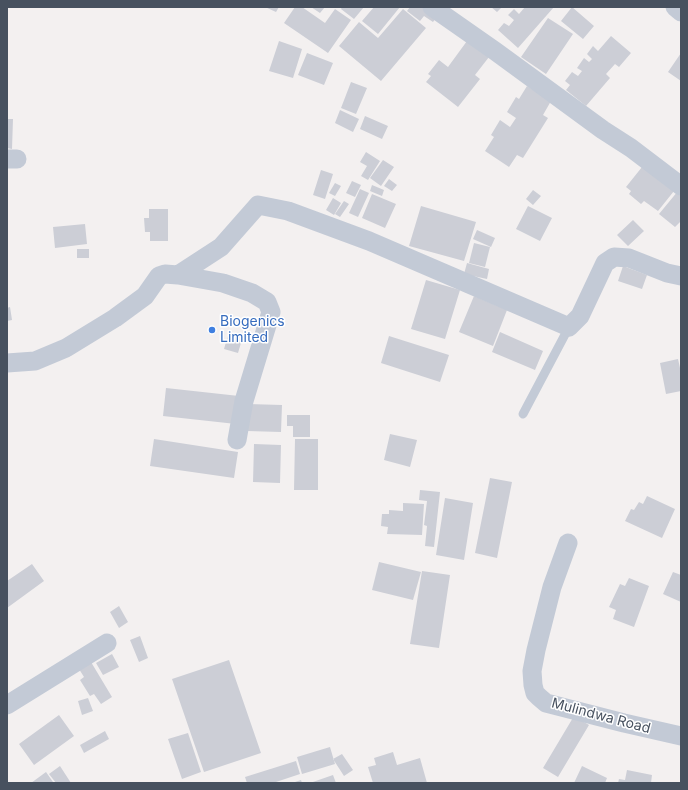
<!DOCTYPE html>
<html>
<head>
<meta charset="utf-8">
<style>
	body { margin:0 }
	#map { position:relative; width:688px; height:790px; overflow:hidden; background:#f3f0f0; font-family:Inter,sans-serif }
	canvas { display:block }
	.frame { position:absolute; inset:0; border:8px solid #47515f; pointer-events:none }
</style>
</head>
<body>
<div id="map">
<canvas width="688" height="790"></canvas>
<div class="frame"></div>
</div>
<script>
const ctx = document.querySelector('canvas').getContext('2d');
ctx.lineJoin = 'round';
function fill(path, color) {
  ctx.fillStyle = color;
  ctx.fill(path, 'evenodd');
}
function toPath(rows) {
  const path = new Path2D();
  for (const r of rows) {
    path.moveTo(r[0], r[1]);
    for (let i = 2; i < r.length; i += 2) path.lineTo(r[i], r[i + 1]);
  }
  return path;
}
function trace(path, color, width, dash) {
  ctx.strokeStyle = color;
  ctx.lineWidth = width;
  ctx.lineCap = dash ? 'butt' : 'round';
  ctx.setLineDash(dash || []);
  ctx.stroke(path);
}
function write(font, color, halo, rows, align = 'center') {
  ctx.font = font + ' Inter,sans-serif';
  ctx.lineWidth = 3;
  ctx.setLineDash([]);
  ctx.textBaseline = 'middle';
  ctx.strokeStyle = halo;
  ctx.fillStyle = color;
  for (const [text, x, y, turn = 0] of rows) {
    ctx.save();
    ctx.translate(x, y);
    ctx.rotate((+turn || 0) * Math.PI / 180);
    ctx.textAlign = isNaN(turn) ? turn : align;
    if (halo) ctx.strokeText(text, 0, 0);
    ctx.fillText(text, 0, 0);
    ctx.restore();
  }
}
const building = toPath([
	[265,7,279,7,276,12],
	[295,7,302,7,325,23,335,9,351,20,328,53,284,23],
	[311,7,325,7,320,13],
	[342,7,364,7,354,19,341,9],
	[374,7,400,7,378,34,362,21],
	[410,7,424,7,436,18,433,22,424,16,420,21,407,11],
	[491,7,502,7,497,12],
	[525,7,554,7,518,48,498,30,504,23,509,26,514,20,508,15,514,9,519,14],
	[572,7,594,26,583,39,561,21],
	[403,9,426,28,381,81,339,46,359,22,378,38],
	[548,18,573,34,546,74,521,57],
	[611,36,631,53,619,67,615,64,606,74,610,78,586,106,566,90,570,85,565,81,572,72,578,76,582,71,577,68,584,58,589,62,592,59,587,54,593,46,598,51],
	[279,41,302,49,293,78,269,71],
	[467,41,489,57,475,75,480,79,458,107,426,82,431,76,428,74,439,60,448,67],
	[307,53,333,63,324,85,298,75],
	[681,53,681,81,668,72],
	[351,82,367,88,356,114,341,108],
	[527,86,551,101,543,115,548,118,523,158,517,155,509,167,485,151,494,137,491,135,500,120,510,127,516,118,507,112,516,97,519,99],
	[340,110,359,119,353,132,335,123],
	[365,116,388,126,382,139,360,129],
	[7,119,13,119,12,149,7,148],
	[366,152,380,161,368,180,361,176,367,166,360,162],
	[383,160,394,167,381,186,370,178],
	[642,167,674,191,658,211,644,201,641,204,629,194,631,191,626,187],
	[321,170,333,174,325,199,313,195],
	[389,179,397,185,392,191,384,186],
	[352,181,361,185,355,197,346,193],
	[335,183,341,186,335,196,329,193],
	[372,185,384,190,382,196,370,191],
	[360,189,369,193,358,217,349,213],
	[533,190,541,196,533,205,526,199],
	[678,191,681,193,681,221,675,227,659,214],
	[372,194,396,204,385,228,362,218],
	[333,198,341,203,334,215,326,210],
	[344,201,349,204,340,217,335,214],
	[421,206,476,222,464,261,409,246],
	[528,206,552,218,540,241,516,229],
	[149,209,168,209,168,241,150,241,150,232,145,232,144,218,149,218],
	[633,220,644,231,628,246,617,235],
	[85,224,87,244,55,248,53,227],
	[477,230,495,238,491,247,473,239],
	[474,243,490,247,485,267,469,263],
	[77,249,89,249,89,258,77,258],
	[467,263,489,269,487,279,464,274],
	[623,266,647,275,642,289,618,281],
	[426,280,460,290,445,339,411,329],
	[474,296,507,310,493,346,459,332],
	[10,307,12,320,7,321,7,308],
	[229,332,243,336,238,353,224,349],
	[500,332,543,351,535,370,492,352],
	[389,336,449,355,440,382,381,363],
	[678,359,680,368,681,368,681,391,666,394,660,363],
	[166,388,239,396,236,424,163,416],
	[248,404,282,405,281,432,247,431],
	[287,415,310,415,310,437,293,437,293,426,287,426],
	[390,434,417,440,410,467,384,460],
	[154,439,238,452,234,478,150,466],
	[295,439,318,439,318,490,294,490],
	[254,444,281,445,280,483,253,482],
	[490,478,512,482,497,558,475,553],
	[420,490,440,492,434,547,425,546,427,526,424,525,427,501,419,500],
	[647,496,675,509,662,538,625,521,631,509,634,510,639,502,643,504],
	[445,498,473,503,464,560,436,555],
	[403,503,424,504,422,535,387,534,388,527,381,526,382,514,389,514,389,510,403,511],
	[379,562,421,572,413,600,372,590],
	[32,564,44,581,7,608,7,581],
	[422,571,450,575,439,648,410,644],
	[673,572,681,575,681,602,663,594],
	[629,578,649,586,634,627,613,619,616,610,609,607,620,584,625,586],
	[119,606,128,622,119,628,110,612],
	[140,636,148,658,139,662,130,640],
	[112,654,119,667,103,675,96,663],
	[229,660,261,753,204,772,172,679],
	[91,662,112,697,101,704,94,694,90,696,80,680,84,677,79,669],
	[88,698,93,711,82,715,78,701],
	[59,715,74,736,34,765,19,744],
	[574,716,589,725,558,777,543,768],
	[105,731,109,739,84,753,80,745],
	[188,733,201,772,182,779,168,739],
	[330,747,335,764,302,774,297,757],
	[393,752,397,765,420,758,427,783,373,783,368,767,376,765,374,758],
	[342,754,353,770,344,776,333,759],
	[296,761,300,774,273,783,247,783,245,777],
	[60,766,71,783,56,783,49,774],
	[582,766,607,778,605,783,574,783],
	[627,770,652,775,651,783,618,783,619,779,625,780],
	[46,772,53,782,51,783,31,783],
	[333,775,336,783,310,783],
	[301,780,302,783,292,783]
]);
const lane = toPath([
	[523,414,569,327]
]);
const street = toPath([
	[432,7,495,51,603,130,631,148,681,186],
	[675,7,681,12],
	[7,159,17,159],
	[178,275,221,247,258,205,288,211,369,241,569,327,580,316,605,263,614,257,629,258,667,273,681,276],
	[7,363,35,361,66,348,115,318,145,296,159,276,165,274,178,275,223,283,252,293,267,302,271,312,244,401,237,440],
	[568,543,552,587,536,650,532,671,533,685,535,693,539,697,546,703,624,723,681,736],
	[7,705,107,643]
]);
const markers = [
	[212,330,4,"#3f7fe0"]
];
const shopNames = [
	["Biogenics",220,322],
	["Limited",220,338]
];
const streetNames = [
	["Mulindwa Road",601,716,15]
];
fill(building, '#ccced6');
trace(lane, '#c3cad6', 9);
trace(street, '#c3cad6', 19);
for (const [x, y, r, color] of markers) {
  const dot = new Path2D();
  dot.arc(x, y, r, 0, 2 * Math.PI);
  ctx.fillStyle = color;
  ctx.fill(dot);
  trace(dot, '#fff', 1.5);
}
write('14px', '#366cbe', '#fff', shopNames, 'left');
write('14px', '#47515f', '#fff', streetNames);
</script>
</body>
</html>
